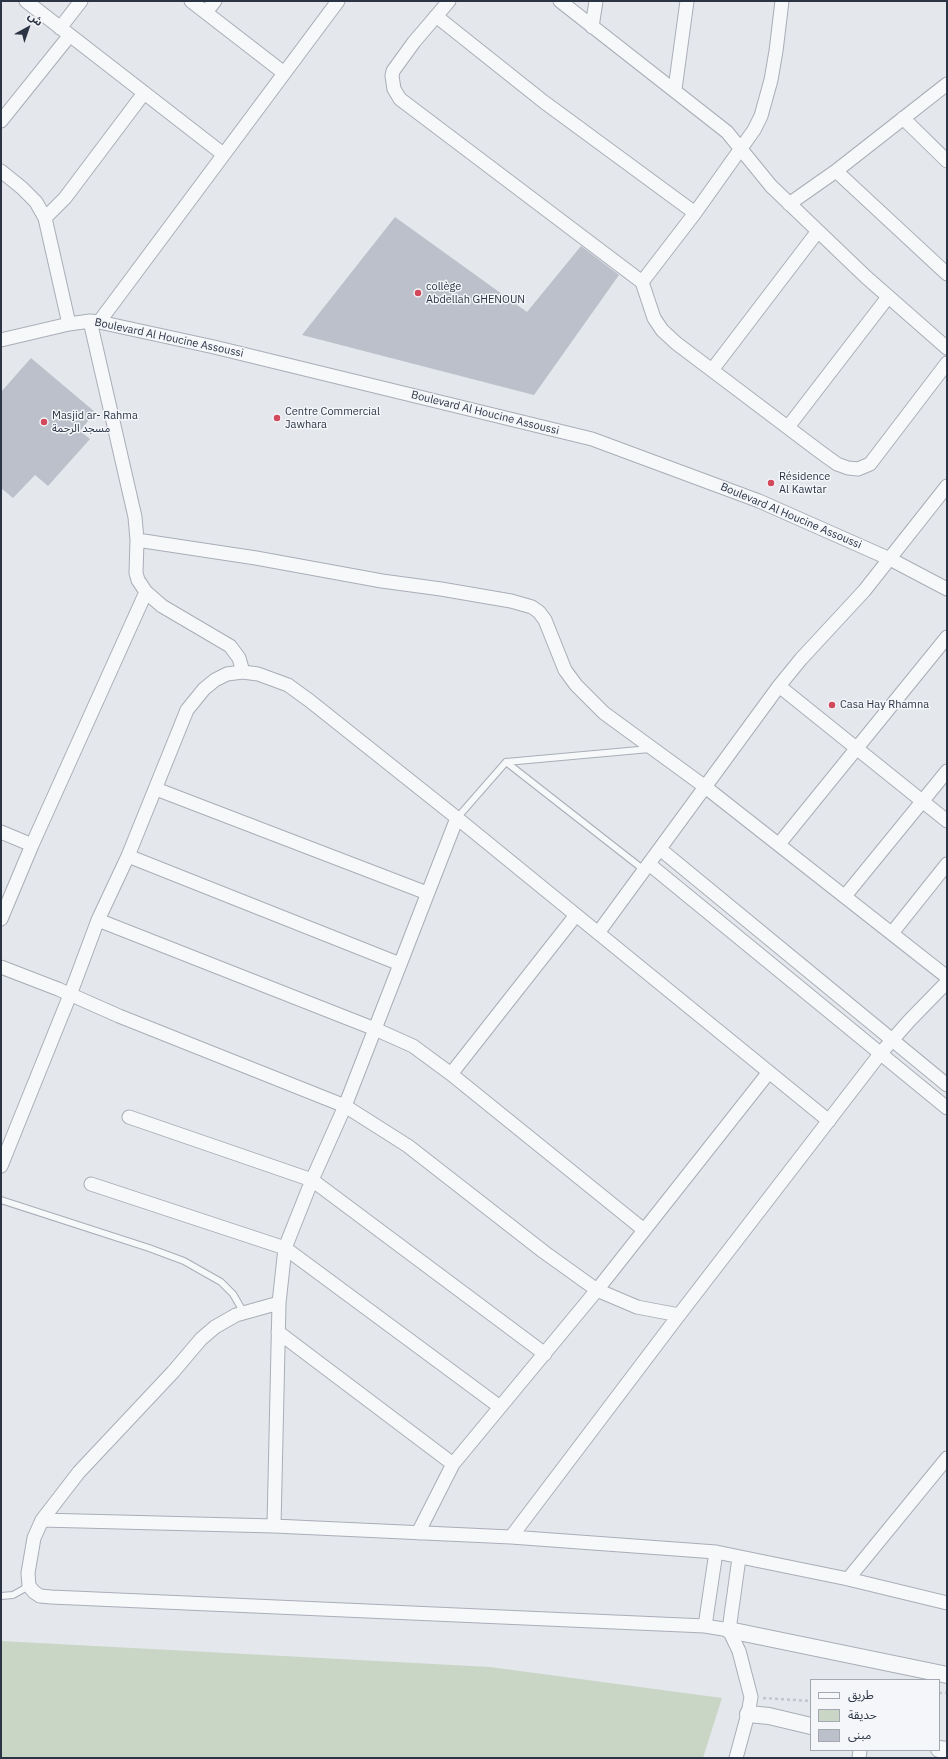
<!DOCTYPE html>
<html>
<head>
<meta charset="utf-8">
<style>
	body { margin:0 }
	#map { position:relative; width:948px; height:1759px; overflow:hidden; background:#e4e7ec; font-family:"IBM Plex Sans","Noto Sans Arabic",sans-serif }
	canvas { display:block }
	.frame { position:absolute; inset:0; border:2px solid #2b3445; pointer-events:none }
	.legend { position:absolute; left:810px; top:1679px; width:130px; height:72px; box-sizing:border-box; background:#f4f6f9; border:1px solid #a4a8b1; margin:0; padding:5px 7px; list-style:none; font-size:12px; color:#2b3445 }
	.legend li { display:flex; align-items:center; gap:8px; height:20px }
	.legend b { width:20px; border:1px solid #a4a8b1 }
	.north { position:absolute; left:8px; top:8px; width:40px; height:40px; -webkit-text-stroke:3px #f4f6f9; paint-order:stroke; rotate:40deg; font-size:11px; font-weight:700; line-height:16px; text-align:center; color:#2b3445 }
	.north::after { content:''; display:block; margin:auto; width:14px; height:18px; background:#2b3445; clip-path:polygon(50% 0,100% 100%,50% 72%,0 100%) }
</style>
</head>
<body>
<div id="map">
<canvas width="948" height="1759"></canvas>
<div class="frame"></div>
<ul class="legend">
<li><b style="height:5px;background:#f7f8fa"></b>طريق</li>
<li><b style="height:11px;background:#c9d6c5"></b>حديقة</li>
<li><b style="height:11px;background:#bbc0ca"></b>مبنى</li>
</ul>
<div class="north">ش</div>
</div>
<script>
const ctx = document.querySelector('canvas').getContext('2d');
ctx.lineJoin = 'round';
function fill(path, color) {
  ctx.fillStyle = color;
  ctx.fill(path, 'evenodd');
}
function toPath(rows) {
  const path = new Path2D();
  for (const r of rows) {
    path.moveTo(r[0], r[1]);
    for (let i = 2; i < r.length; i += 2) path.lineTo(r[i], r[i + 1]);
  }
  return path;
}
function trace(path, color, width, dash) {
  ctx.strokeStyle = color;
  ctx.lineWidth = width;
  ctx.lineCap = dash ? 'butt' : 'round';
  ctx.setLineDash(dash || []);
  ctx.stroke(path);
}
function write(font, color, halo, rows, align = 'center') {
  ctx.font = font + ' "IBM Plex Sans","Noto Sans Arabic",sans-serif';
  ctx.lineWidth = 3;
  ctx.setLineDash([]);
  ctx.textBaseline = 'middle';
  ctx.strokeStyle = halo;
  ctx.fillStyle = color;
  for (const [text, x, y, turn = 0] of rows) {
    ctx.save();
    ctx.translate(x, y);
    ctx.rotate((+turn || 0) * Math.PI / 180);
    ctx.textAlign = isNaN(turn) ? turn : align;
    if (halo) ctx.strokeText(text, 0, 0);
    ctx.fillText(text, 0, 0);
    ctx.restore();
  }
}
const green = toPath([
	[1,1641,490,1667,722,1698,703,1758,1,1758]
]);
const building = toPath([
	[395,217,527,312,581,246,619,275,534,395,302,335],
	[31,358,95,412,80,431,90,439,48,486,35,475,13,498,1,488,1,392]
]);
const path = toPath([
	[939,1693,947,1693],
	[763,1698,811,1701]
]);
const service = toPath([
	[506,762,644,870],
	[457,818,506,762,650,749],
	[1,1200,149,1248,184,1261,221,1282,233,1294,244,1313],
	[1,1596,13,1595,29,1586]
]);
const minor = toPath([
	[26,1,223,154],
	[191,1,284,73],
	[449,1,414,42,393,71,392,76,394,89,400,99,642,282,654,318,662,330,676,343,819,451,837,464,848,468,858,469,870,464,947,363],
	[560,1,727,132,771,186,866,277,947,348],
	[206,12,215,1],
	[436,16,544,102,695,213],
	[592,27,596,1],
	[60,28,81,1],
	[675,89,687,1],
	[903,118,947,161],
	[1,121,70,35],
	[1,171,22,188,36,202,45,218,69,324],
	[836,171,947,274],
	[789,204,836,171,947,84],
	[45,218,65,198,144,93],
	[642,282,695,213,754,130,761,116,771,80,776,51,782,1],
	[90,321,135,517,137,540,136,573,138,580,146,592,162,606,230,646,239,658,243,672],
	[99,322,338,1],
	[1,340,69,324,90,321,99,322,214,347,592,439,759,501,890,559,947,589],
	[712,370,818,231],
	[788,427,888,297],
	[137,540,256,558,382,581,441,589,511,601,532,607,539,612,545,620,565,670,576,685,604,713,704,786,947,977],
	[779,686,947,821],
	[156,789,427,893],
	[1,832,32,845],
	[779,844,947,637],
	[660,849,947,1085],
	[128,856,400,964],
	[649,864,947,1108],
	[845,896,947,771],
	[1,919,32,845,146,592],
	[98,920,375,1029,413,1046,451,1074,644,1230],
	[598,933,779,686,801,659,864,591,947,486],
	[892,933,947,864],
	[1,967,58,989,119,1016,345,1106,408,1146,544,1252,597,1290,637,1307,679,1315],
	[451,1074,576,915],
	[129,1117,312,1180,545,1354],
	[1,1166,70,995,98,920,128,856,187,710,204,689,215,680,227,674,243,672,258,674,288,685,310,701,457,818,829,1121],
	[91,1184,285,1248,500,1407],
	[279,1303,236,1315,215,1327,201,1339,173,1372,79,1472,42,1520,34,1538,28,1573,29,1586,34,1592,40,1596,51,1597,705,1626,729,1630],
	[278,1332,453,1464],
	[42,1520,274,1526,511,1537,716,1552,848,1579,947,1603],
	[274,1526,279,1303,285,1248,312,1180,345,1106,457,818],
	[418,1533,453,1464,597,1290,769,1072],
	[511,1537,679,1315,880,1054,909,1021,947,982],
	[848,1579,947,1458],
	[705,1626,716,1552],
	[736,1758,748,1714,751,1697,739,1651,729,1630,739,1558],
	[859,1758,860,1750]
]);
const tertiary = toPath([
	[729,1630,947,1675],
	[748,1714,769,1716,811,1726],
	[939,1749,947,1750]
]);
const markers = [
	[418,293,4,"#d1495b"],
	[277,418,4,"#d1495b"],
	[44,422,4,"#d1495b"],
	[771,483,4,"#d1495b"],
	[832,705,4,"#d1495b"]
];
const poiNames = [
	["collège",426,287],
	["Abdellah GHENOUN",426,300],
	["Centre Commercial",285,412],
	["Jawhara",285,425],
	["Masjid ar- Rahma",52,416],
	["مسجد الرحمة",52,429],
	["Résidence",779,477],
	["Al Kawtar",779,490],
	["Casa Hay Rhamna",840,705]
];
const streetNames = [
	["Boulevard Al Houcine Assoussi",169,338,12],
	["Boulevard Al Houcine Assoussi",485,413,14],
	["Boulevard Al Houcine Assoussi",791,516,23]
];
fill(green, '#c9d6c5');
fill(building, '#bbc0ca');
trace(service, '#a9aeb7', 8);
trace(minor, '#a9aeb7', 15);
trace(tertiary, '#a9aeb7', 18);
trace(path, '#c2c5cb', 2.5, [3, 3]);
trace(service, '#f7f8fa', 6);
trace(minor, '#f7f8fa', 13);
trace(tertiary, '#f7f8fa', 16);
for (const [x, y, r, color] of markers) {
  const dot = new Path2D();
  dot.arc(x, y, r, 0, 2 * Math.PI);
  ctx.fillStyle = color;
  ctx.fill(dot);
  trace(dot, '#f4f6f9', 1.5);
}
write('11px', '#2b3445', '#f4f6f9', poiNames, 'left');
write('11px', '#2b3445', '#f4f6f9', streetNames);
</script>
</body>
</html>
